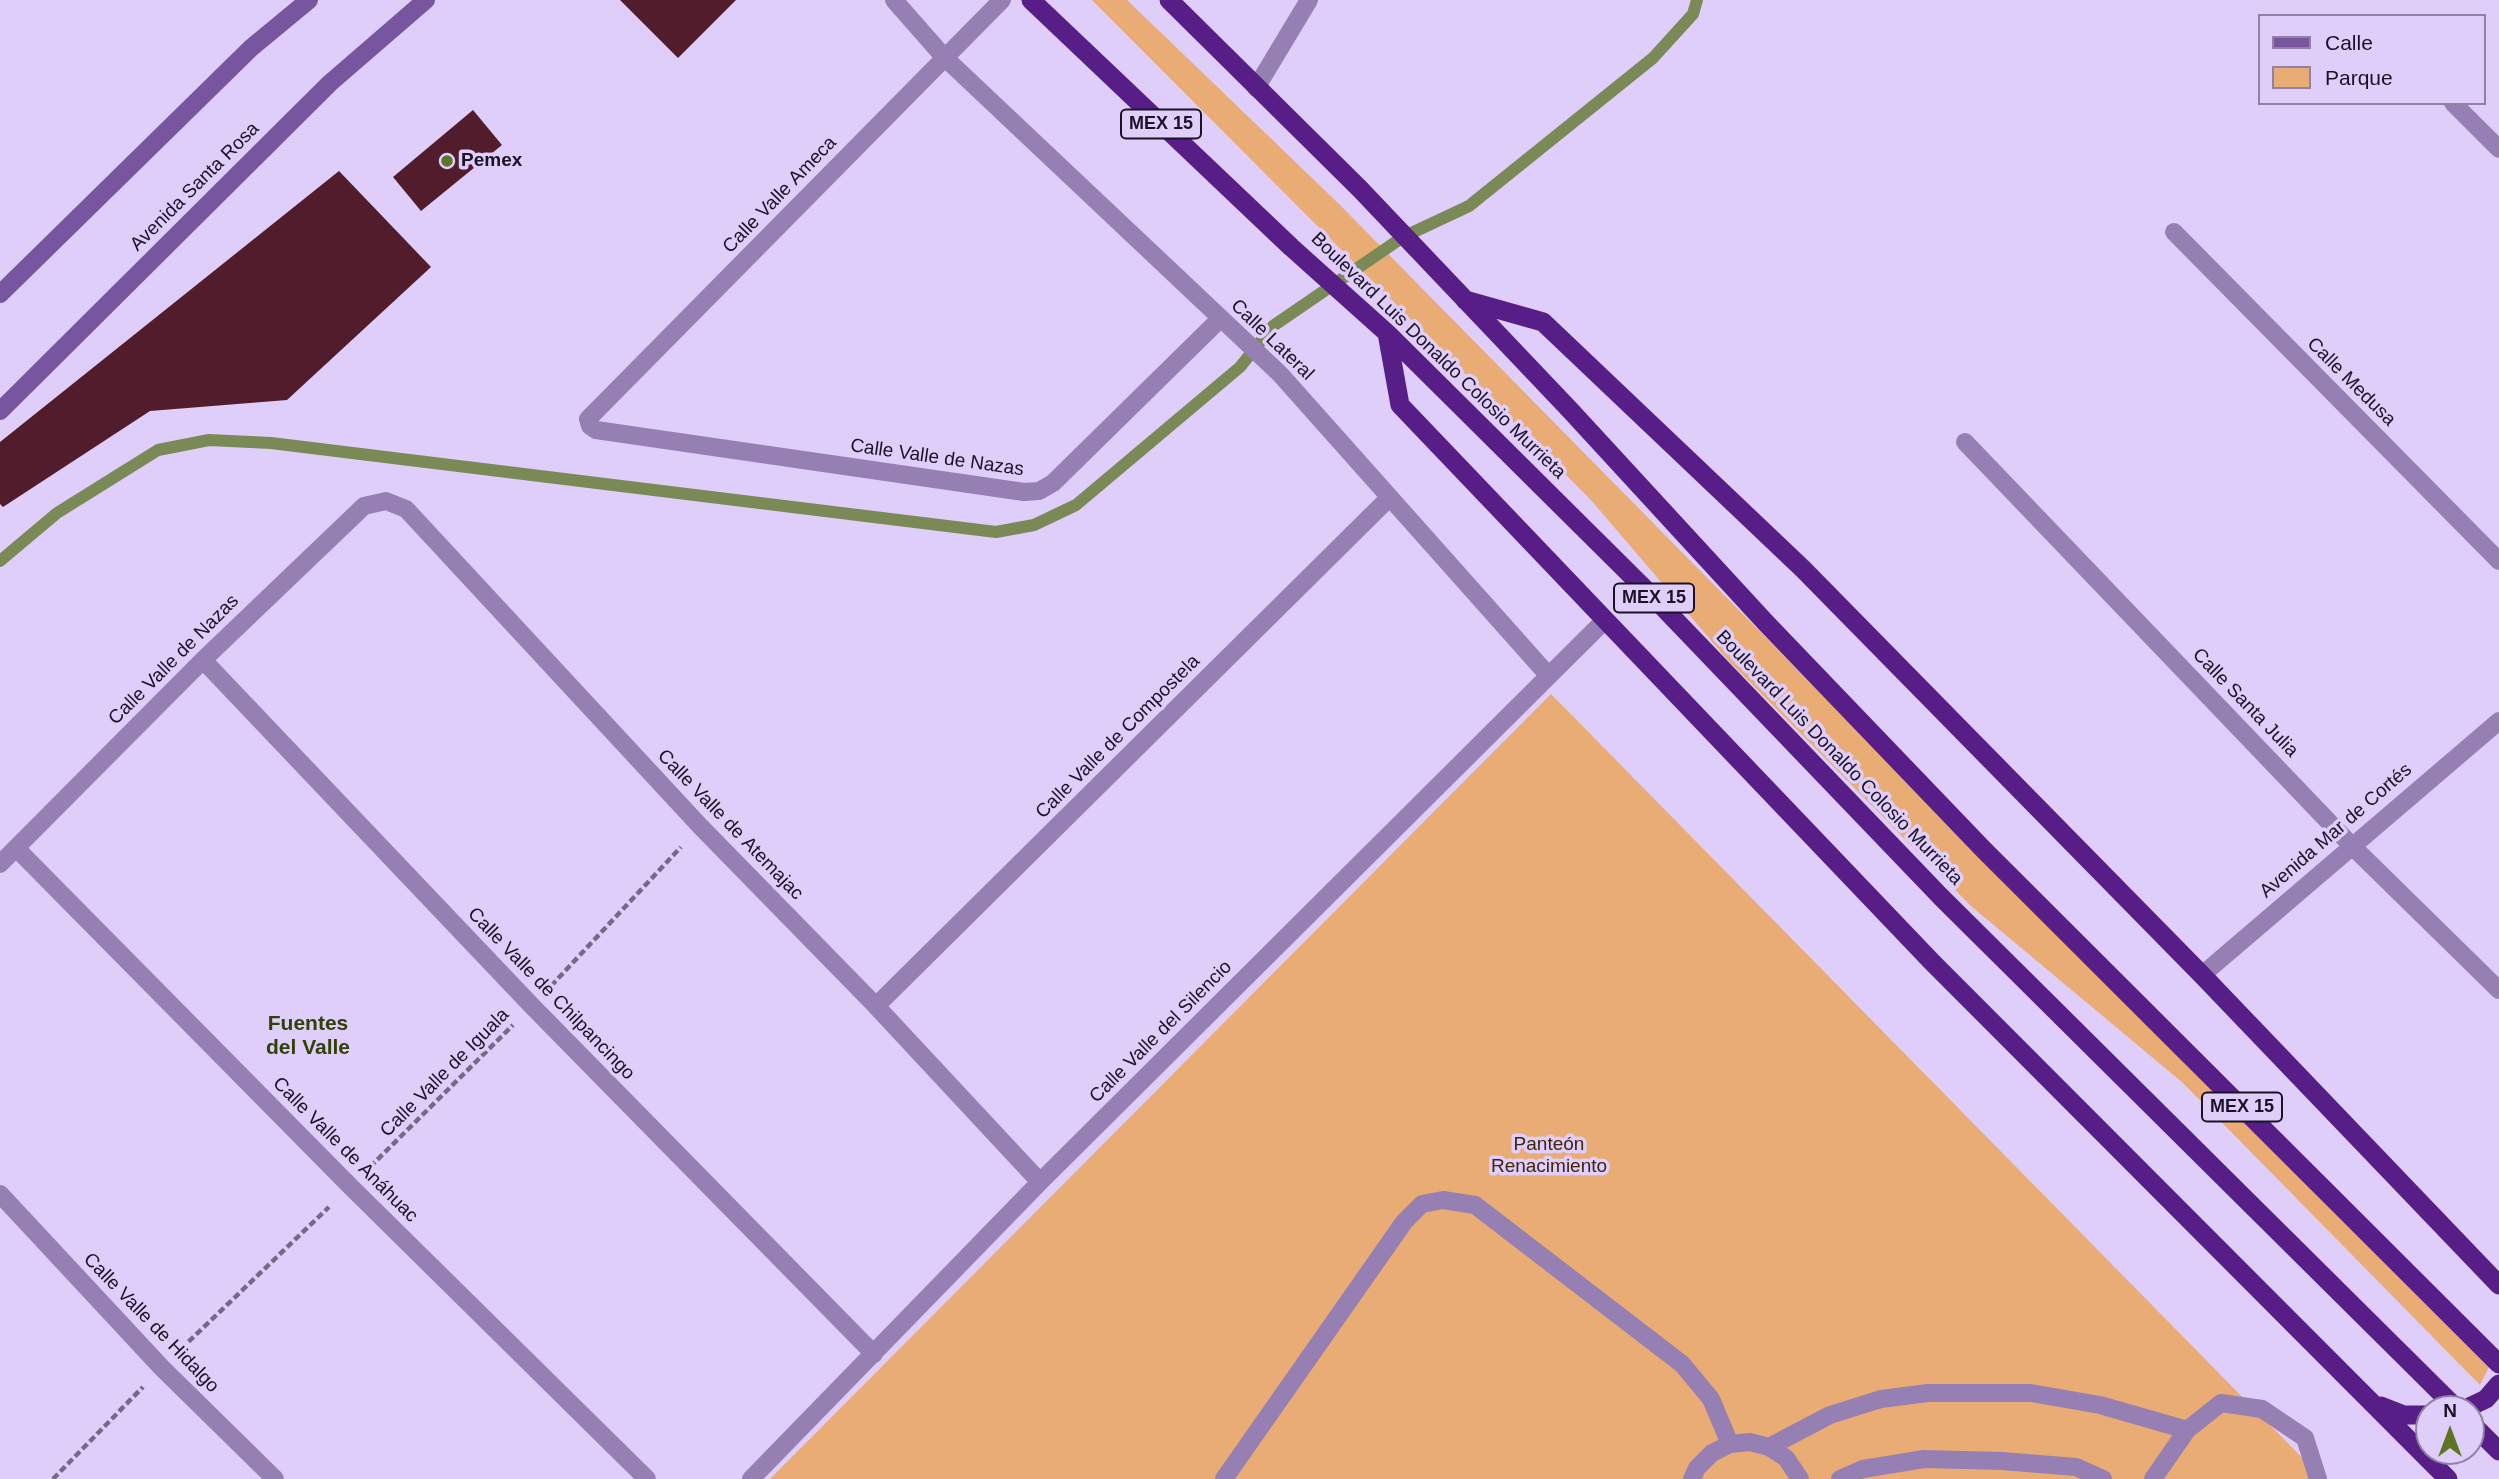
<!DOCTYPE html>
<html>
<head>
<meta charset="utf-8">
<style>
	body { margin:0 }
	#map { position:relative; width:2499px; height:1479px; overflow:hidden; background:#dfcdfa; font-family:Arial,sans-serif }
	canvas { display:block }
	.legend { position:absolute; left:2258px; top:14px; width:228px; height:91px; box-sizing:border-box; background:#dfcdfa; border:2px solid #9182a5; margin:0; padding:9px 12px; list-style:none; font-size:21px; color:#1b1226 }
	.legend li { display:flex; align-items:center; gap:14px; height:35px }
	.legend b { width:35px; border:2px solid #9182a5 }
	.north { position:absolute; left:2415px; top:1395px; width:70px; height:70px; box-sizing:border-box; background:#dfcdfa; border:2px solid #9182a5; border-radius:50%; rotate:0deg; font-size:19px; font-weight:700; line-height:28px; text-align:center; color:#1b1226 }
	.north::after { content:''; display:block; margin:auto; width:24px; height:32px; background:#5e7425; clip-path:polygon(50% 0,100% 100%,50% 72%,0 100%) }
</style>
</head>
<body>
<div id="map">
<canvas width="2499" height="1479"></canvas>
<ul class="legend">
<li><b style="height:9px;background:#77559f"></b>Calle</li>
<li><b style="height:19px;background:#e9ac74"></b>Parque</li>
</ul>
<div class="north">N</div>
</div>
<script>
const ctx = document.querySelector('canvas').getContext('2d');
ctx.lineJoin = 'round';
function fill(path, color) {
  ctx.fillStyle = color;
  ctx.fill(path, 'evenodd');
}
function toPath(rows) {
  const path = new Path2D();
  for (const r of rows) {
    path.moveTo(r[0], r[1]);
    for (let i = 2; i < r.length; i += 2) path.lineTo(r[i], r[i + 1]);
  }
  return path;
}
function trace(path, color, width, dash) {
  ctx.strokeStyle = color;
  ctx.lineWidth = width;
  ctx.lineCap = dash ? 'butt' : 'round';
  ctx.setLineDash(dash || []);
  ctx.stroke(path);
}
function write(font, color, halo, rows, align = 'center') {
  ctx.font = font + ' Arial,sans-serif';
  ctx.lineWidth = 7;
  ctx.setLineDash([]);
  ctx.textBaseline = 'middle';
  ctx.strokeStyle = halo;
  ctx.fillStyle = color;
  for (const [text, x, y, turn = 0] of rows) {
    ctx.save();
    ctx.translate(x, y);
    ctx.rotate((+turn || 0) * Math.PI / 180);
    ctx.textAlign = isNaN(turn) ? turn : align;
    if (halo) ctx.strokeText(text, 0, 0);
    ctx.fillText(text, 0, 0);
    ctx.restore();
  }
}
const green = toPath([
	[1092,0,1127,0,1339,204,2112,989,2489,1367,2480,1385,2183,1083,1971,906,1727,659,1590,499],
	[1551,694,2323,1479,770,1479]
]);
const stream = toPath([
	[0,561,57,513,158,450,209,440,271,443,996,532,1034,525,1076,505,1240,367,1273,326,1403,237,1469,206,1653,58,1693,14,1697,0]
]);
const building = toPath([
	[620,0,736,0,678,58],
	[473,110,502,145,421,211,393,177],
	[339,171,431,267,287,400,150,411,3,507,0,504,0,442]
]);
const path = toPath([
	[551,986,681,847],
	[370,1167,513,1025],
	[181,1349,329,1207],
	[53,1479,143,1387]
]);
const service = toPath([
	[894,0,944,57],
	[1256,88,1309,0],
	[1769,1447,1830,1415,1881,1399,1928,1393,2031,1393,2100,1405,2187,1430],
	[1224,1479,1404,1222,1422,1204,1443,1200,1475,1205,1682,1364,1711,1399,1730,1444],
	[1692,1479,1697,1468,1712,1453,1730,1444,1750,1442,1769,1447,1786,1458,1800,1479],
	[1840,1479,1863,1469,1924,1459,2002,1461,2076,1467,2103,1479],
	[2153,1479,2187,1430,2221,1403,2262,1409,2305,1438,2318,1479]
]);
const minor = toPath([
	[1002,0,588,419,590,426,596,430,1024,492,1039,491,1053,483,1220,319],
	[944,57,1280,374,1548,675],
	[2453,103,2499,149],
	[2174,232,2499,561],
	[1965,442,2351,845,2499,990],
	[203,660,532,1006,874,1354],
	[16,848,350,1186,647,1479],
	[0,864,203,660,364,506,386,501,406,509,700,826,876,1006,1040,1182],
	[2202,975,2499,721],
	[876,1006,1389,498],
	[0,1194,162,1368,275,1479],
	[751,1479,1040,1182,1605,620]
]);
const secondary = toPath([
	[0,294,251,48,309,0],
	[0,411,330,83,426,0]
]);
const trunk = toPath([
	[1031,0,1291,247,1387,333,1656,600,1941,897,2457,1409],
	[1169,0,1360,189,1570,410,1766,623,1984,850,2499,1364],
	[1465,300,1543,322,1803,569,2202,975,2499,1285],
	[1387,333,1400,405,1932,962,2448,1479],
	[2381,1406,2404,1415,2429,1415],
	[2465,1409,2486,1399,2499,1384],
	[2471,1423,2499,1451]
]);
const markers = [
	[447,161,7,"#5e7425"]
];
const shields = [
	[1161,124,80],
	[1654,598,80],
	[2242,1107,80]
];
const shieldNames = [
	["MEX 15",1161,124],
	["MEX 15",1654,598],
	["MEX 15",2242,1107]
];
const poiNames = [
	["Pemex",461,161]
];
const streetNames = [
	["Avenida Santa Rosa",195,187,-45],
	["Calle Valle Ameca",780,195,-46],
	["Calle Lateral",1272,340,44],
	["Boulevard Luis Donaldo Colosio Murrieta",1438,356,44],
	["Calle Medusa",2351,382,45],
	["Calle Valle de Nazas",937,458,8],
	["Calle Valle de Nazas",174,660,-45],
	["Calle Santa Julia",2245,703,46],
	["Calle Valle de Compostela",1118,737,-45],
	["Boulevard Luis Donaldo Colosio Murrieta",1839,758,46],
	["Calle Valle de Atemajac",730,825,46],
	["Avenida Mar de Cortés",2336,831,-41],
	["Calle Valle de Chilpancingo",551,994,46],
	["Calle Valle del Silencio",1161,1032,-45],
	["Calle Valle de Iguala",445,1073,-45],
	["Calle Valle de Anáhuac",345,1150,45],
	["Calle Valle de Hidalgo",151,1323,46]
];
const parkNames = [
	["Panteón",1549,1145],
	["Renacimiento",1549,1167]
];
const neighbourhoodNames = [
	["Fuentes",308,1024],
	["del Valle",308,1048]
];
fill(green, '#e9ac74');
trace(stream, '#7a8a56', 12);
fill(building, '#511c2c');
trace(path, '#766988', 4.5, [7, 3.5]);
trace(service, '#9680b3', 18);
trace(minor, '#9680b3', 18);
trace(secondary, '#77559f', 18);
trace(trunk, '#581e88', 19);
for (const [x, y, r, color] of markers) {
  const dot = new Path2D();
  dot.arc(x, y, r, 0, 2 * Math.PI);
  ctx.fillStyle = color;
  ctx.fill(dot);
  trace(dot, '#dfcdfa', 2.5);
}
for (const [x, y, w] of shields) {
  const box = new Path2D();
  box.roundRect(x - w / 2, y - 14.5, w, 29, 5);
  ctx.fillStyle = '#dfcdfa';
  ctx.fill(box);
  trace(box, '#1b1226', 2);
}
write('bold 18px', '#1b1226', null, shieldNames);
write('bold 19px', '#1b1226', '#dfcdfa', poiNames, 'left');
write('19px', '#1b1226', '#dfcdfa', streetNames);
write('19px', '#402508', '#dfcdfa', parkNames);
write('bold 21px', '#314007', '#dfcdfa', neighbourhoodNames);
</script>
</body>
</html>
